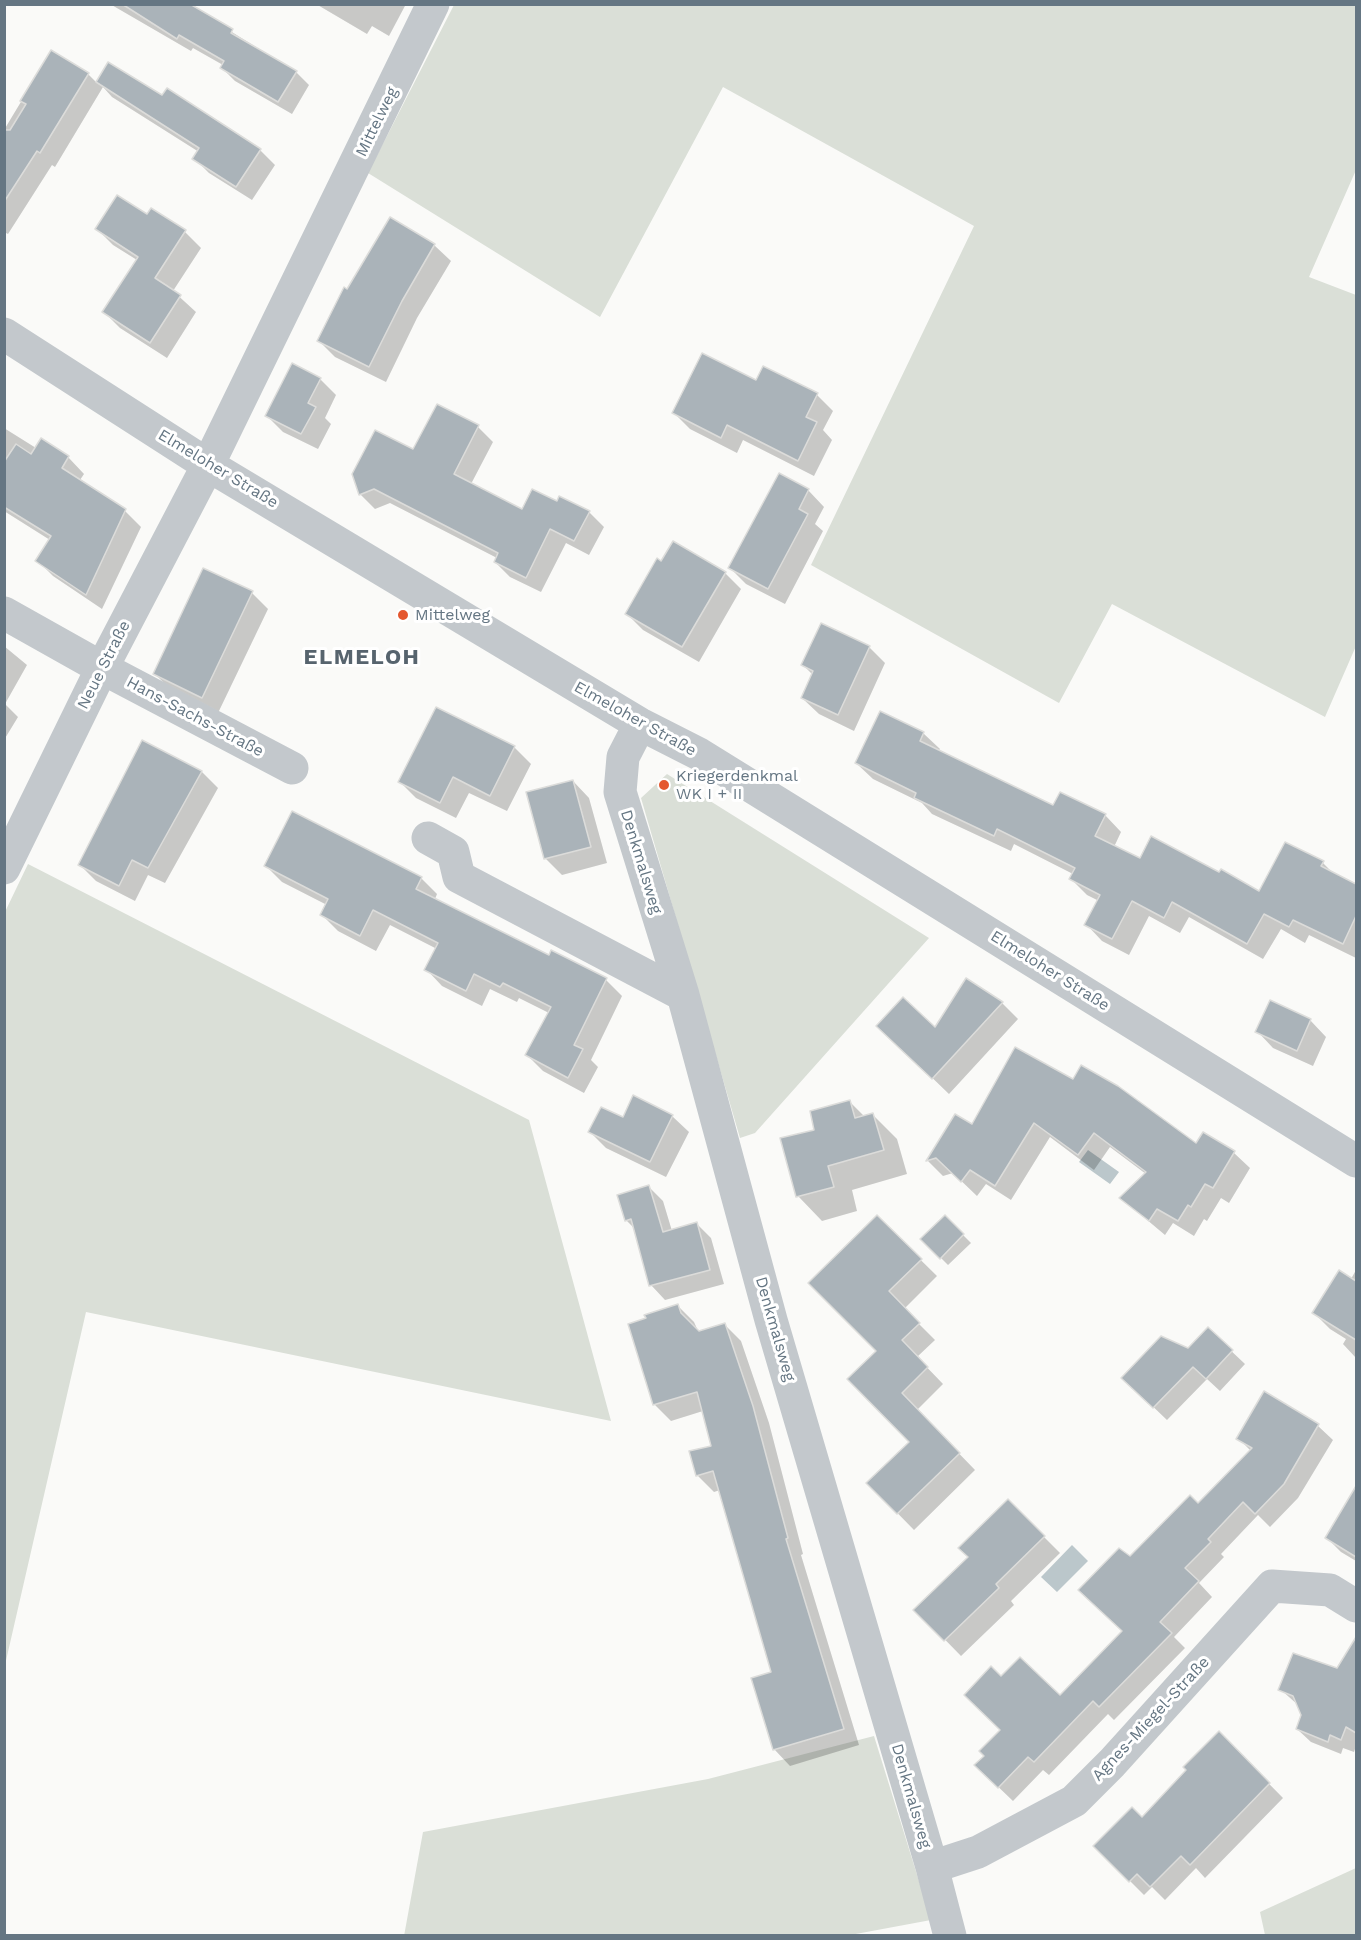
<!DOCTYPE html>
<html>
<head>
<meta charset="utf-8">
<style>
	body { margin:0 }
	#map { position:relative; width:1361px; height:1940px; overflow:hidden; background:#fafaf8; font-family:"Work Sans",sans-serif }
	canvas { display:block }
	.frame { position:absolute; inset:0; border:6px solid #657683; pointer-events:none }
</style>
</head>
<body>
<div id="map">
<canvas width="1361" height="1940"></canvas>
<div class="frame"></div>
</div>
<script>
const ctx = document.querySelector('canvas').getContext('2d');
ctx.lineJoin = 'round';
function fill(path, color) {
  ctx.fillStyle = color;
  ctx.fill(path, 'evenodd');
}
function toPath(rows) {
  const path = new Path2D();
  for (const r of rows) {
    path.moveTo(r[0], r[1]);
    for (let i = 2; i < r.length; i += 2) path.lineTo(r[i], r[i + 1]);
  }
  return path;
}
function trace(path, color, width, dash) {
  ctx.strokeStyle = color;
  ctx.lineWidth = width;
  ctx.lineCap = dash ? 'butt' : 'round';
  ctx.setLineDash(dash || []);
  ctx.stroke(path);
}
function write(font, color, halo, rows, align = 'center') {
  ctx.font = font + ' "Work Sans",sans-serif';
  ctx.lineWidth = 6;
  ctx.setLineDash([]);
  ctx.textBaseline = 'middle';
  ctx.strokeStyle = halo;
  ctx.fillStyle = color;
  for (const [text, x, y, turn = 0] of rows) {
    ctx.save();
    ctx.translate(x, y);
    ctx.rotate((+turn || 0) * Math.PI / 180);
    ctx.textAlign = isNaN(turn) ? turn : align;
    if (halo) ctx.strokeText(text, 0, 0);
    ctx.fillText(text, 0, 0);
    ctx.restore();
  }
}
const green = toPath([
	[454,5,1356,5,1356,170,1309,277,1356,295,1356,646,1325,717,1112,604,1059,703,811,565,974,226,723,87,600,317,368,173],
	[667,774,929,938,755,1133,740,1138,641,798],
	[28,864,529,1120,611,1421,86,1312,5,1665,4,914],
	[874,1736,931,1920,845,1936,404,1936,423,1832,708,1779],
	[1356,1868,1356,1935,1265,1935,1260,1912]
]);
const water = toPath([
	[1088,1150,1119,1172,1110,1184,1079,1162],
	[1072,1545,1088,1561,1057,1592,1041,1577]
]);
const shadow = toPath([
	[110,4,187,4,296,72,309,85,292,114,235,81,222,68,223,65,193,48,191,51],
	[316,4,406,4,389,36,372,26,367,34],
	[51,52,88,74,97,83,109,64,163,97,260,150,275,165,252,200,209,173,194,158,199,152,112,97,103,87,55,167,52,165,8,234,4,232,4,130],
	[147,216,185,232,201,248,173,291,196,312,167,358,120,328,104,312,137,260,113,245,97,229],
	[434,245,451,261,417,318,386,382,335,357,319,341,348,290],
	[763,368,817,395,833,411,823,430,832,440,814,476,743,440,737,453,690,429,674,413,757,382],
	[320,379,336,395,325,418,331,424,318,449,283,432,267,416],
	[478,427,493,442,471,484,523,511,557,503,589,512,604,527,589,555,566,543,541,592,510,577,495,562,497,558,390,503,375,509,360,494,414,451],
	[4,428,36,448,68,457,84,474,80,480,125,511,141,527,102,609,53,576,37,560,50,540,4,511],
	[808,490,824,507,815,524,823,531,785,604,746,584,730,568],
	[725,573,741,589,699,662,643,630,627,614],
	[252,593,268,609,218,713,171,690,155,674],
	[4,646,27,665,5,704,18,717,4,740],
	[869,647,885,663,854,731,819,714,802,698,813,675,803,665],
	[437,709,514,747,531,764,507,811,469,793,456,818,416,798,400,782],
	[923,733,940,749,938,752,1054,807,1105,815,1121,832,1114,847,1141,860,1260,893,1323,863,1334,874,1356,885,1356,958,1309,935,1305,943,1281,929,1263,959,1189,917,1180,933,1149,916,1129,955,1102,941,1086,924,1099,901,1087,895,1071,879,1073,874,1014,844,1011,851,932,814,922,803,873,779,856,763],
	[142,742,202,772,218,788,165,883,148,875,135,901,96,881,80,865],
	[573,781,589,798,607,863,562,875,546,859],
	[266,866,421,878,437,894,435,899,550,957,606,980,622,996,591,1060,598,1067,584,1093,543,1071,527,1055,549,1013,519,998,517,1002,490,989,482,1006,442,986,426,969,437,949,390,925,376,951,338,931,322,915,327,905,282,882],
	[966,981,1002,1003,1018,1019,949,1094,895,1042,936,1030],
	[1310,1020,1326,1037,1313,1066,1273,1048,1257,1031],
	[1015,1049,1197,1146,1204,1134,1234,1153,1250,1168,1229,1203,1221,1198,1207,1221,1204,1219,1194,1236,1173,1223,1165,1235,1121,1198,1146,1174,1110,1147,1094,1170,1050,1137,1011,1200,986,1184,977,1196,953,1173,943,1176,928,1161,956,1116,973,1126],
	[850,1102,865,1117,873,1115,897,1139,907,1174,852,1190,857,1211,822,1221,798,1196,816,1131],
	[672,1116,689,1132,666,1177,606,1148,590,1132,623,1119],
	[649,1187,663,1201,672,1231,697,1224,711,1238,724,1284,665,1300,651,1285,635,1229,626,1220],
	[877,1217,937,1276,904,1309,935,1340,917,1357,943,1384,917,1410,975,1470,914,1530,868,1483,911,1442,878,1351],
	[945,1217,971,1243,948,1265,922,1239],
	[1356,1270,1356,1358,1343,1344,1346,1339,1330,1329,1314,1313,1351,1279],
	[678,1306,694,1322,699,1333,725,1325,741,1341,769,1423,803,1554,801,1555,859,1745,790,1766,774,1749,773,1673,720,1490,714,1492,697,1475,713,1447,703,1411,671,1421,654,1404],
	[1208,1329,1245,1364,1220,1391,1207,1379,1167,1420,1123,1378,1188,1349],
	[1265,1394,1318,1426,1333,1440,1298,1498,1270,1527,1258,1515,1221,1554,1224,1557,1199,1583,1212,1597,1174,1637,1185,1648,1114,1720,1108,1714,1049,1775,1043,1770,1013,1801,990,1779,986,1756,1002,1730,1001,1678,1060,1697,1123,1631,1130,1558,1198,1505,1251,1451,1238,1438],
	[1352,1498,1356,1501,1356,1561,1341,1552,1327,1538],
	[1008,1501,1060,1553,1011,1601,1014,1605,961,1656,916,1610,970,1557],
	[1356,1640,1356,1746,1354,1752,1343,1748,1341,1754,1311,1742,1297,1729,1302,1715,1298,1705,1280,1689,1338,1670],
	[1219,1733,1283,1798,1205,1878,1196,1868,1165,1900,1152,1887,1144,1895,1095,1846,1142,1819,1188,1770]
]);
const building = toPath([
	[122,4,190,4,233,29,231,33,297,71,278,102,220,68,224,61,179,35,177,39,122,4],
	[51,50,89,73,40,153,37,151,4,202,4,130,10,130,26,104,20,101,51,50],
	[108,62,162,95,167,88,261,149,236,187,192,159,199,148,96,82,108,62],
	[117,195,147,214,151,208,186,230,155,278,181,295,150,343,102,312,138,257,95,229,117,195],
	[390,217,435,244,402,301,369,367,317,341,344,287,347,289,390,217],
	[702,353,756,380,763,366,818,393,806,417,817,422,798,461,727,425,721,438,672,413,702,353],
	[292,363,321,378,308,403,316,407,301,434,265,416,292,363],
	[437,404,479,425,454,474,522,509,532,489,557,501,559,496,590,511,574,541,550,529,526,578,494,562,498,553,374,489,359,495,352,474,375,430,413,449,437,404],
	[41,438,69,456,62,468,126,509,86,595,35,561,51,536,4,507,4,462,16,444,31,454,41,438],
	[779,473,809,489,799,509,808,514,768,589,728,568,779,473],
	[673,541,726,572,682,647,625,614,657,558,661,561,673,541],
	[203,568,253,591,202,698,153,674,203,568],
	[821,623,870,646,838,715,801,698,813,671,801,665,821,623],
	[436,707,515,746,490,796,453,777,440,803,398,782,436,707],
	[880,711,924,732,920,741,1053,805,1060,792,1106,814,1095,836,1140,858,1151,836,1219,872,1221,869,1259,891,1285,842,1324,861,1321,866,1356,884,1356,916,1343,944,1293,920,1289,927,1264,914,1247,944,1172,902,1164,918,1132,901,1112,939,1084,925,1100,895,1069,879,1075,868,997,829,994,836,914,798,916,793,855,763,880,711],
	[142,740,202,771,148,868,132,860,119,886,78,865,142,740],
	[573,780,591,847,544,859,526,792,573,780],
	[292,811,422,877,416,889,549,955,551,950,607,978,574,1045,583,1049,568,1078,525,1055,551,1007,503,983,500,987,474,974,466,991,424,970,438,943,373,910,360,936,320,915,328,899,264,866,292,811],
	[966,978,1003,1002,932,1079,876,1026,903,997,935,1027,966,978],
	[1270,1000,1311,1019,1297,1051,1255,1032,1270,1000],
	[1015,1047,1073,1079,1081,1065,1118,1086,1196,1143,1203,1132,1235,1151,1213,1188,1205,1184,1191,1207,1188,1205,1178,1221,1157,1209,1149,1221,1119,1198,1146,1172,1094,1133,1078,1155,1034,1123,995,1186,970,1170,961,1182,936,1158,926,1161,955,1114,972,1124,1015,1047],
	[633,1095,673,1115,650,1162,588,1132,601,1107,623,1117,633,1095],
	[850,1100,855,1118,873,1113,884,1150,828,1166,834,1187,796,1197,780,1138,814,1130,810,1111,850,1100],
	[649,1185,663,1232,697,1222,710,1270,649,1286,631,1219,625,1221,617,1195,649,1185],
	[877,1215,922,1259,889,1291,920,1323,902,1340,928,1367,902,1393,960,1453,897,1514,866,1483,909,1442,847,1379,876,1351,808,1283,877,1215],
	[945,1215,964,1234,940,1259,920,1239,945,1215],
	[1339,1270,1356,1281,1356,1340,1312,1313,1339,1270],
	[678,1304,681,1313,699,1331,725,1323,753,1406,788,1538,786,1539,844,1729,773,1750,751,1678,771,1672,713,1471,696,1476,689,1451,711,1446,697,1392,653,1405,628,1324,646,1318,644,1315,678,1304],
	[1208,1327,1233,1350,1206,1379,1193,1367,1153,1408,1121,1378,1161,1336,1188,1348,1208,1327],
	[1264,1391,1319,1424,1284,1484,1255,1514,1243,1502,1208,1539,1211,1542,1185,1568,1199,1581,1160,1622,1172,1633,1099,1707,1093,1701,1034,1762,1028,1757,998,1788,974,1765,984,1756,979,1751,1000,1730,964,1695,991,1666,1001,1676,1020,1657,1060,1695,1122,1631,1078,1590,1119,1548,1130,1556,1190,1495,1198,1503,1252,1448,1236,1439,1264,1391],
	[1356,1486,1356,1557,1325,1538,1356,1486],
	[1008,1499,1045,1536,996,1584,999,1588,944,1641,913,1610,968,1557,958,1548,1008,1499],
	[1356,1637,1356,1733,1346,1727,1341,1740,1330,1735,1328,1742,1296,1729,1301,1715,1293,1696,1278,1690,1293,1653,1337,1668,1356,1637],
	[1219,1731,1270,1783,1190,1865,1181,1856,1150,1887,1137,1874,1129,1882,1093,1846,1132,1807,1142,1817,1186,1770,1183,1767,1219,1731]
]);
const minor = toPath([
	[4,334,208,465,640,724,699,754,1356,1161],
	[4,613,102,668,292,768],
	[640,724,623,757,620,792,683,995,771,1320,932,1867,950,1936],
	[428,838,453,852,459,877,683,995],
	[4,868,102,668,208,465,433,4],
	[932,1867,978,1852,1074,1801,1112,1763,1272,1586,1330,1590,1356,1606]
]);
const markers = [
	[403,615,6,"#e4572e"],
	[664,785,6,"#e4572e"]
];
const streetNames = [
	["Mittelweg",377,122,-64],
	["Elmeloher Straße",218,469,31],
	["Neue Straße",104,665,-63],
	["Hans-Sachs-Straße",195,717,28],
	["Elmeloher Straße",635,719,29],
	["Denkmalsweg",641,862,73],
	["Elmeloher Straße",1050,971,32],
	["Denkmalsweg",775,1329,74],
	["Agnes-Miegel-Straße",1151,1719,-47],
	["Denkmalsweg",911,1796,74]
];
const poiNames = [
	["Mittelweg",415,615],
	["Kriegerdenkmal",676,776],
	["WK I + II",676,794]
];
const districtNames = [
	["ELMELOH",362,658]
];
fill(green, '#dadfd7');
fill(water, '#bbc7cb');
fill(shadow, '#0003');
fill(building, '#aab3b9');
trace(building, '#dcdcda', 1.5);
trace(minor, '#c3c8cc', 33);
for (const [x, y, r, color] of markers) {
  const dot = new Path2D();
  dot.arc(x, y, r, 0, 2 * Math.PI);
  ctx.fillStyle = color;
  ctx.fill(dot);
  trace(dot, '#fff', 2);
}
write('16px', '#657683', '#fff', streetNames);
write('16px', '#657683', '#fff', poiNames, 'left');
ctx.letterSpacing = '1.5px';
write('bold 22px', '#57646e', '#fff', districtNames);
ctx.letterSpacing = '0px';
</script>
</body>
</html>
